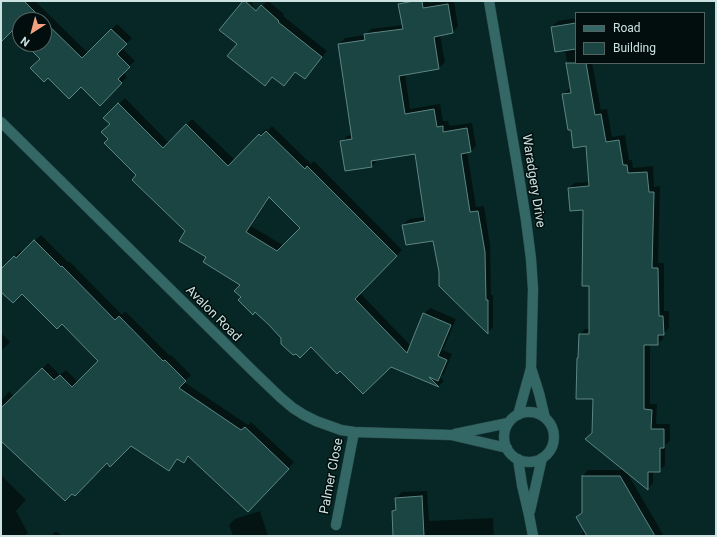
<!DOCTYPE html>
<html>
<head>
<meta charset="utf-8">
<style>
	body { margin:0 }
	#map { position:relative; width:717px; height:537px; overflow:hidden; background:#062725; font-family:Roboto,sans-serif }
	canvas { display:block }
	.frame { position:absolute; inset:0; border:2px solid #cce2e0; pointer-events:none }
	.legend { position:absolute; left:575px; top:12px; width:130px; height:52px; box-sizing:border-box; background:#010e0d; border:1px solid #526361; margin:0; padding:5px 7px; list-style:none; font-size:12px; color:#cce2e0 }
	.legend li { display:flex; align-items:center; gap:8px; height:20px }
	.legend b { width:20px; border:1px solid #526361 }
	.north { position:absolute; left:12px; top:12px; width:40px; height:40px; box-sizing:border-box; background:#010e0d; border:1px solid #526361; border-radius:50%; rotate:216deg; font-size:11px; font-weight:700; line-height:16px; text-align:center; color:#cce2e0 }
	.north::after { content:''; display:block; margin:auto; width:14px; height:18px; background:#f2a07f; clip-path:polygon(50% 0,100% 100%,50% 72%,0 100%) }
</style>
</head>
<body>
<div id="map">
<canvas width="717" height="537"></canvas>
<div class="frame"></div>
<ul class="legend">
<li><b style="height:5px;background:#346866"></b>Road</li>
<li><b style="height:11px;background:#1b4543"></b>Building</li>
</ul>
<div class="north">N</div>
</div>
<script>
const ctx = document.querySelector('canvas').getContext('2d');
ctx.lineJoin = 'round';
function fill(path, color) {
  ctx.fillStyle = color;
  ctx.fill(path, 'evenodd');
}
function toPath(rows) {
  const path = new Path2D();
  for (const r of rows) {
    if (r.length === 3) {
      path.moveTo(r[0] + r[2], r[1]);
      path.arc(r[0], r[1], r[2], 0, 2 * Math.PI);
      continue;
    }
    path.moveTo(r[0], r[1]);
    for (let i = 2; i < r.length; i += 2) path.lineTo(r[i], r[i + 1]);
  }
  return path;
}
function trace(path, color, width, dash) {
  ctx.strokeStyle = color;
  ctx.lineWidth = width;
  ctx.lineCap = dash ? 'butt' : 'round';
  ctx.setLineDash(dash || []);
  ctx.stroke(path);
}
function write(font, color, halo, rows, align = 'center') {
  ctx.font = font + ' Roboto,sans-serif';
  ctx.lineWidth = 3;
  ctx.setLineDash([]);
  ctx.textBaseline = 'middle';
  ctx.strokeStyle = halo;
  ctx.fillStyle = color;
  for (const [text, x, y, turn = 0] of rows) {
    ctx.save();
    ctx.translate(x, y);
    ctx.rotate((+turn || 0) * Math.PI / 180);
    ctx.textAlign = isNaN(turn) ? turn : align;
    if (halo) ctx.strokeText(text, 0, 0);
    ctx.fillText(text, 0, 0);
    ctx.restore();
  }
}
const shadow = toPath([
	[1,1,35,1,88,53,117,24,132,38,122,48,135,61,123,72,127,77,100,104,81,86,41,58,27,44,44,44,44,20,20,20,20,37,12,29,1,39],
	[244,1,252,1,255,14,267,1,268,1,284,14,283,16,327,51,310,72,296,71,273,76,265,84,238,44],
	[402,1,428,1,429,3,441,1,454,1,458,26,453,32,440,35,445,62,439,68,405,74,410,109,440,104,443,121,448,121,449,126,472,123,476,146,470,152,467,152,476,207,484,206,490,245,491,295,493,295,493,327,488,333,440,272,434,240,403,225,409,219,426,217,416,152,377,159,377,161,372,166,342,142,347,136,353,135,339,44,345,38,365,35,371,29,403,25,399,4],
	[576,18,576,63,592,63,601,110,607,109,612,137,625,135,629,160,632,160,633,168,653,166,654,187,660,186,658,263,664,263,664,311,669,311,669,328,663,334,663,339,657,344,650,344,650,404,657,404,656,424,670,424,670,441,665,445,665,465,659,471,653,471,653,483,648,489,626,471,664,536,583,536,582,533,585,530,577,517,583,511,583,476,588,470,626,470,593,432,594,398,579,357,580,334,585,329,590,329,590,285,584,209,569,188,575,183,590,182,587,145,571,129,563,95,569,89,572,89,565,50,552,27,558,21],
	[125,98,169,143,192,119,235,160,266,129,268,131,272,126,311,164,314,161,402,250,360,293,411,346,424,314,430,308,456,319,443,350,452,354,444,374,440,377,444,381,439,386,391,366,340,370,311,345,282,337,242,285,207,257,187,230,138,175,109,139,111,124,105,118],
	[270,197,301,228,284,246,251,226],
	[41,235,68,262,69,261,122,315,125,311,170,356,171,355,191,375,184,382,248,425,251,422,294,462,247,511,190,456,184,462,178,458,175,464,169,469,131,444,107,461,1,440,1,401,9,391,14,397,48,363,60,375,66,370,78,382,99,361,62,323,22,293,1,290,1,270,20,251,22,253],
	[1,333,10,342,1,351],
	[1,475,26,500,16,511,28,533,24,536,1,536],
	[427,491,429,521,493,518,494,536,394,536,393,511,397,507,396,498,402,492],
	[260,511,268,536,233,536,229,525,235,519],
	[56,531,62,536,51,536]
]);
const building = toPath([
	[1,1,24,1,43,20,20,20,20,39,12,31,1,42,1,1],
	[243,1,245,1,256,11,261,5,279,21,278,22,322,57,305,79,295,72,284,86,272,77,265,86,227,56,237,44,219,30,243,1],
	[414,1,422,1,423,8,448,4,453,33,434,37,439,69,399,76,405,114,434,109,437,127,443,126,443,132,467,128,471,152,461,154,470,212,478,211,485,252,486,300,488,300,488,334,439,286,439,272,433,241,406,245,402,225,425,221,415,154,371,161,372,167,345,171,340,141,352,139,338,44,365,40,364,34,403,29,398,4,414,1],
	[44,21,82,58,111,29,127,44,117,54,130,67,118,79,122,83,100,106,81,87,69,99,48,78,44,82,30,68,40,59,25,44,44,44,44,21],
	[576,23,576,49,555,52,551,27,576,23],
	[566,63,586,63,595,115,601,114,606,142,619,140,623,165,627,165,628,173,647,172,649,192,654,192,652,268,658,268,659,316,663,316,664,335,658,335,658,345,644,345,644,409,652,410,651,429,664,429,664,448,660,448,660,472,648,472,648,490,585,439,592,433,593,399,576,399,577,358,578,358,579,334,589,334,589,286,582,286,583,210,570,211,568,188,589,186,586,146,573,148,571,130,568,130,562,94,571,93,566,63],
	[118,103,163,148,186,124,228,166,259,134,261,136,266,131,305,169,307,166,397,256,355,299,407,353,423,313,451,325,438,356,447,360,438,381,429,377,439,387,391,367,363,394,340,371,337,374,311,347,300,358,296,354,293,355,281,344,281,338,269,325,255,312,253,315,238,300,241,297,234,291,240,285,203,262,206,257,179,241,185,231,132,180,136,175,104,143,108,139,101,132,110,124,103,118,118,103],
	[269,197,300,228,277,251,246,232,269,197],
	[34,240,61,267,62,266,115,320,119,316,163,361,165,360,186,381,179,388,241,430,245,427,289,469,248,512,188,456,184,463,177,459,169,471,131,446,110,467,107,463,75,496,72,494,65,501,1,441,1,408,42,368,54,380,60,375,72,387,98,361,62,324,57,329,22,294,13,303,1,292,1,269,14,256,16,258,34,240],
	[582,476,620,476,655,536,587,536,576,517,582,513,582,476],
	[422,496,424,536,393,536,392,511,396,510,395,498,422,496]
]);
const minor = toPath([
	[489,1,517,164,526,220,531,259,533,289,531,368,518,415],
	[1,122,255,373,280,397,293,408,304,415,316,421,341,430,354,432,451,435,507,448],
	[531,368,539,393,545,418],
	[529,437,25],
	[455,434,508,423],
	[518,459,522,485,529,515,533,536],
	[530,511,542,458],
	[336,525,354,432]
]);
const streetNames = [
	["Waradgery Drive",533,181,81],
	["Avalon Road",213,314,45],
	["Palmer Close",332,476,-79]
];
fill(shadow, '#0007');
fill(building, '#1b4543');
trace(building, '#5c8683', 1);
trace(minor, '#264543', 11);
trace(minor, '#346866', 10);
write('13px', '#cce2e0', '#010e0d', streetNames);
</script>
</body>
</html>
